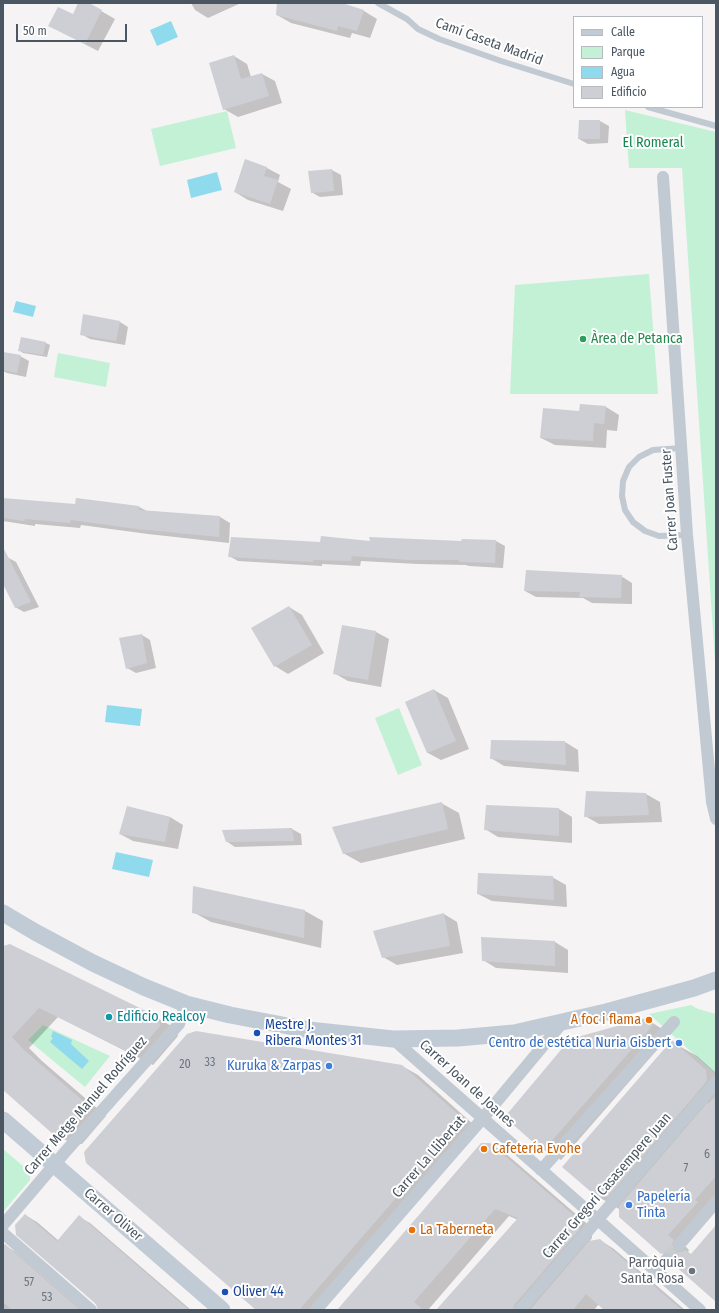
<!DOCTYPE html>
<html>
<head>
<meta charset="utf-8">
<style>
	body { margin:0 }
	#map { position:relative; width:719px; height:1313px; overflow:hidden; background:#f5f3f3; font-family:"Fira Sans Condensed",sans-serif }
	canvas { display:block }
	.frame { position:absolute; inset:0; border:4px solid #4a5661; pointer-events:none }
	.legend { position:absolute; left:573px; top:16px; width:130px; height:92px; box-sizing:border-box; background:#fff; border:1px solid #b7bbc0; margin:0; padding:5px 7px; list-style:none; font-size:12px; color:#4a5661 }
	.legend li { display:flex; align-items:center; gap:8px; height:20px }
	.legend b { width:20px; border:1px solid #b7bbc0 }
	.scale { position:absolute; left:16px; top:24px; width:111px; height:18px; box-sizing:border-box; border:2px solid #4a5661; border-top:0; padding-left:5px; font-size:12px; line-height:14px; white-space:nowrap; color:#4a5661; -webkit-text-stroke:3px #fff; paint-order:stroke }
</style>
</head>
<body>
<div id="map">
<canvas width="719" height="1313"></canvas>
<div class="frame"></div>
<ul class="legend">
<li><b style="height:5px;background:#c1cbd6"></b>Calle</li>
<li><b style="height:11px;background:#c3f1d5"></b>Parque</li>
<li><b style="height:11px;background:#90daee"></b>Agua</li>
<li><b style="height:11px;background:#cdcfd5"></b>Edificio</li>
</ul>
<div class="scale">50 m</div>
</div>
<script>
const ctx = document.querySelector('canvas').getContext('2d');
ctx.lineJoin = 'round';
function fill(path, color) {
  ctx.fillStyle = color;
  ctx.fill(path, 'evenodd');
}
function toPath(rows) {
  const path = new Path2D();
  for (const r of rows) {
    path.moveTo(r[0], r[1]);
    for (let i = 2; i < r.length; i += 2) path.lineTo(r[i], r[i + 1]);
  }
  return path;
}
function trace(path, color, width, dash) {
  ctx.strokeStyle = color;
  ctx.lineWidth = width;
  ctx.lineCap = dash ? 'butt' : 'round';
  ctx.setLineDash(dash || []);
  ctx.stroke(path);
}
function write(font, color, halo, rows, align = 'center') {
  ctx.font = font + ' "Fira Sans Condensed",sans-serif';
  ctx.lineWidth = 4;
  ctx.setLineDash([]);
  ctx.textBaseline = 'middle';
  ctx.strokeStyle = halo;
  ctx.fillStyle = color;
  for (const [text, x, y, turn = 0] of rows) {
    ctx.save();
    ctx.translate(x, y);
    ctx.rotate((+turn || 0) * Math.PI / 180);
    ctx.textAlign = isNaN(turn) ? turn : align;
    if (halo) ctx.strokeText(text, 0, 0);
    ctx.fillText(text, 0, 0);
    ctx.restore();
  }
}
const green = toPath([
	[625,110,716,132,716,676,682,168,629,168],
	[227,111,236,148,160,166,151,129],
	[649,274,658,394,510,394,515,285],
	[58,353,110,363,106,387,54,377],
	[399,708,422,765,398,775,375,718],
	[691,1005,698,1009,716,1014,716,1071,715,1073,649,1014],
	[43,1025,110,1056,85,1087,28,1040],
	[3,1149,30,1172,30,1180,3,1212]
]);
const water = toPath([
	[171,21,178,37,157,46,150,30],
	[217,172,222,190,191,198,187,180],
	[16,301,36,306,33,317,13,312],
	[107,705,142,709,140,726,105,722],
	[116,852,153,860,149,877,112,869],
	[53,1031,72,1040,71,1044,89,1061,82,1069,50,1042,53,1038,51,1037]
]);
const shadow = toPath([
	[80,3,87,3,115,19,98,51,63,33],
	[191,3,241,3,208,18,195,10],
	[278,3,339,3,364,11,377,19,370,38,352,33,350,38,291,23,277,15],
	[234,56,247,64,251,77,262,74,275,81,282,103,238,117,224,109],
	[600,121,609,126,608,143,588,144,579,139],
	[245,160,267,168,280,175,278,182,291,189,283,211,248,200,235,192],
	[332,170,341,175,343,195,320,197,311,192],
	[120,322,128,327,125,345,90,339,81,334],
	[21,338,46,343,50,345,47,357,23,353,19,350],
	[3,353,20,356,29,361,26,377,7,373,3,371],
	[606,407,619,415,617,431,607,430,606,448,555,445,541,438,580,412],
	[3,499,38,503,139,507,147,511,220,517,230,523,229,543,148,534,81,525,80,528,35,524,35,526,3,521],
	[496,541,505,546,503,568,469,566,466,565,418,564,361,561,360,566,322,564,322,566,238,561,229,556,321,543],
	[7,557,16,562,39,607,24,612,15,607,3,582,3,559],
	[621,576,632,583,632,604,592,603,583,598,536,597,525,591],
	[289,607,302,615,324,653,288,674,275,666],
	[376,632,389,639,381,687,348,681,334,673],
	[142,635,150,640,156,668,136,673,127,668],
	[434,690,448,698,469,749,441,760,428,753,406,702],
	[565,742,578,750,579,772,504,766,491,758],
	[587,792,646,794,660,802,662,822,599,824,585,816],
	[441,803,459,813,465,839,361,863,343,853],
	[128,807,170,817,183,825,178,849,133,841,120,834],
	[559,809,572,817,572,843,498,837,485,829],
	[292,829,301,834,302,845,235,847,226,841],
	[552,877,566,885,567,907,492,901,478,894],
	[194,887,305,911,323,921,321,948,211,922,193,912],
	[444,914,457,922,463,953,397,965,383,957],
	[555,942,568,950,568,973,496,968,483,960],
	[3,947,157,1018,175,1028,178,1036,153,1065,58,1017,29,1048,42,1061,106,1116,82,1144,73,1144,55,1134,3,1089],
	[646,1019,664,1030,670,1035,561,1160,544,1150],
	[672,1042,697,1056,716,1073,716,1204,684,1245,689,1250,688,1252,692,1255,716,1227,716,1300,675,1260,662,1253,619,1209,597,1196],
	[402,1066,418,1075,474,1125,322,1310,258,1310],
	[490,1144,504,1152,592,1228,592,1238,589,1242,600,1240,614,1249,685,1310,606,1310,599,1304,594,1310,438,1310,518,1220,509,1216,428,1310,338,1310],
	[25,1215,37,1222,59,1241,79,1217,90,1223,191,1310,99,1310,99,1308],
	[4,1245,16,1252,82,1310,3,1310,3,1246]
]);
const building = toPath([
	[78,3,89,3,102,10,85,44,48,26,58,7,73,14],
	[277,3,342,3,364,10,357,31,338,26,337,31,276,15],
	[234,55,241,79,262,73,269,96,223,110,209,63],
	[579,120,600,120,600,139,578,139],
	[245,159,267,167,264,176,278,180,270,204,234,192],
	[332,169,334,191,311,193,308,171],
	[83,314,120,321,116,341,80,335],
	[21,337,46,342,43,355,18,351],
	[3,352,21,355,17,373,3,370],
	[580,404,606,406,604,424,594,423,593,441,540,438,543,408,579,411],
	[3,498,75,504,76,498,139,506,139,510,220,516,219,537,137,529,71,520,70,523,25,519,24,521,3,518],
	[321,536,370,541,369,537,461,541,462,539,496,540,495,563,459,562,459,560,409,560,352,556,351,561,313,560,313,562,228,557,231,537,320,542],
	[3,547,31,602,15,608,3,584],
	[526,570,622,575,621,598,579,597,580,592,524,591],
	[289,606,312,645,274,667,251,628],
	[342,625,376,631,368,680,333,674],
	[142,634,147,663,126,669,119,638],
	[434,689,456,741,427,753,405,702],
	[491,740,565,741,566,765,490,759],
	[586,791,646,793,649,815,584,817],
	[442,802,448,829,343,854,332,827],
	[486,805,559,808,559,836,484,830],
	[127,806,170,817,165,842,119,834],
	[292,828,294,841,226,842,222,830],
	[478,873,553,876,554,900,477,894],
	[193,886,305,910,304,938,192,913],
	[444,913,450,946,382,958,373,931],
	[481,937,555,941,555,966,482,961],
	[10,944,158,1017,160,1026,135,1055,39,1008,12,1037,24,1050,89,1106,64,1134,54,1135,3,1090,3,946],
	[646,1018,653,1025,543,1151,509,1121,508,1113,570,1039],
	[196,1031,402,1065,459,1115,460,1124,299,1310,256,1310,86,1163,84,1152,187,1034],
	[672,1040,706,1070,707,1081,608,1197,597,1197,562,1167],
	[716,1096,716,1176,695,1200,698,1202,668,1235,674,1240,672,1244,674,1250,677,1252,681,1252,685,1250,691,1254,716,1225,716,1302,673,1264,674,1257,672,1253,665,1252,661,1254,619,1217,619,1206,708,1102,708,1104],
	[481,1143,490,1143,578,1219,579,1230,514,1305,513,1310,436,1310,518,1218,495,1209,414,1302,423,1310,337,1310],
	[25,1214,57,1241,79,1215,189,1310,98,1310,96,1304,16,1235,15,1225],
	[600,1239,668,1298,682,1310,604,1310,586,1294,573,1310,530,1310,589,1241],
	[5,1244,80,1310,12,1310,3,1302,3,1245]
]);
const streetTunnel = toPath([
	[667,1259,679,1245]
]);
const lane = toPath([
	[378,3,407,19,418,29,439,39,501,61,574,84],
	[648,107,716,126],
	[681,448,653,450,639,457,629,467,623,481,622,496,625,510,633,522,645,531,659,536,687,535]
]);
const street = toPath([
	[663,177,687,535,712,802,716,819],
	[393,1039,700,1310],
	[541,1170,674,1022],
	[3,1225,66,1151,179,1024,186,1004],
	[3,1233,91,1310],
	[679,1245,716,1202],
	[665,1261,667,1259],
	[316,1310,483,1118,563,1022],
	[520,1310,716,1082]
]);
const secondary = toPath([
	[3,913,35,932,93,963,144,987,186,1004,230,1015,309,1030,393,1039,458,1038,514,1033,606,1012,694,988,716,980],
	[3,1120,222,1310]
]);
const markers = [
	[583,339,4,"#2e9e5b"],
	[109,1017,4,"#0f9aa8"],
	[649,1020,4,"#e8710a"],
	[257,1033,4,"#1a4fb4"],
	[679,1043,4,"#3f7fe0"],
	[329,1066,4,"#3f7fe0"],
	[484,1149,4,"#e8710a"],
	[629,1205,4,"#3f7fe0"],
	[412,1230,4,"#e8710a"],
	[692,1271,4,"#6b7280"],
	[225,1292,4,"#1a4fb4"]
];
const numberNames = [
	["33",210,1063],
	["20",185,1065],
	["6",707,1155],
	["7",686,1169],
	["57",29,1283],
	["53",47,1298]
];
const streetNames = [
	["Camí Caseta Madrid",489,42,20],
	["Carrer Joan Fuster",670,500,-94],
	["Carrer Joan de Joanes",467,1084,42],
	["Carrer Metge Manuel Rodríguez",86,1106,-49],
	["Carrer La Llibertat",429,1157,-49],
	["Carrer Gregori Casasempere Juan",607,1186,-49],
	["Carrer Oliver",113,1215,41]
];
const parkNames = [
	["El Romeral",653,143]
];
const leisureNames = [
	["Àrea de Petanca",591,339]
];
const cultureNames = [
	["Edificio Realcoy",117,1017]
];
const foodNames = [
	["A foc i flama",641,1020,"right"],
	["Cafetería Evohe",492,1149],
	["La Taberneta",420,1230]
];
const transitNames = [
	["Mestre J.",265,1025],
	["Ribera Montes 31",265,1041],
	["Oliver 44",233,1292]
];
const shopNames = [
	["Centro de estética Nuria Gisbert",671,1043],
	["Kuruka & Zarpas",321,1066],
	["Papelería",637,1197,"left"],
	["Tinta",637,1213,"left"]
];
const worshipNames = [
	["Parròquia",684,1263],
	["Santa Rosa",684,1279]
];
fill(green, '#c3f1d5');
fill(water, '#90daee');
fill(shadow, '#0003');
fill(building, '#cdcfd5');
trace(streetTunnel, '#caccce', 12, [12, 6]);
trace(lane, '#c1cad2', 6);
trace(street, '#c1cad2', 12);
trace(secondary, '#c1cbd6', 17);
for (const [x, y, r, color] of markers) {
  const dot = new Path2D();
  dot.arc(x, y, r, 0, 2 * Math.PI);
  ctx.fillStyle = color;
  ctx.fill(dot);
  trace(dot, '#fff', 1.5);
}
write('12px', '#6b747e', null, numberNames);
write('14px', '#4a5661', '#fff', streetNames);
write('14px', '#17864f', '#fff', parkNames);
write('14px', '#27864d', '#fff', leisureNames, 'left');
write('14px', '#0d838f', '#fff', cultureNames, 'left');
write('14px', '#c56008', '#fff', foodNames, 'left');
write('14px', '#164399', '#fff', transitNames, 'left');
write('14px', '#366cbe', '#fff', shopNames, 'right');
write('14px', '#5b616d', '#fff', worshipNames, 'right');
</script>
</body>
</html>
